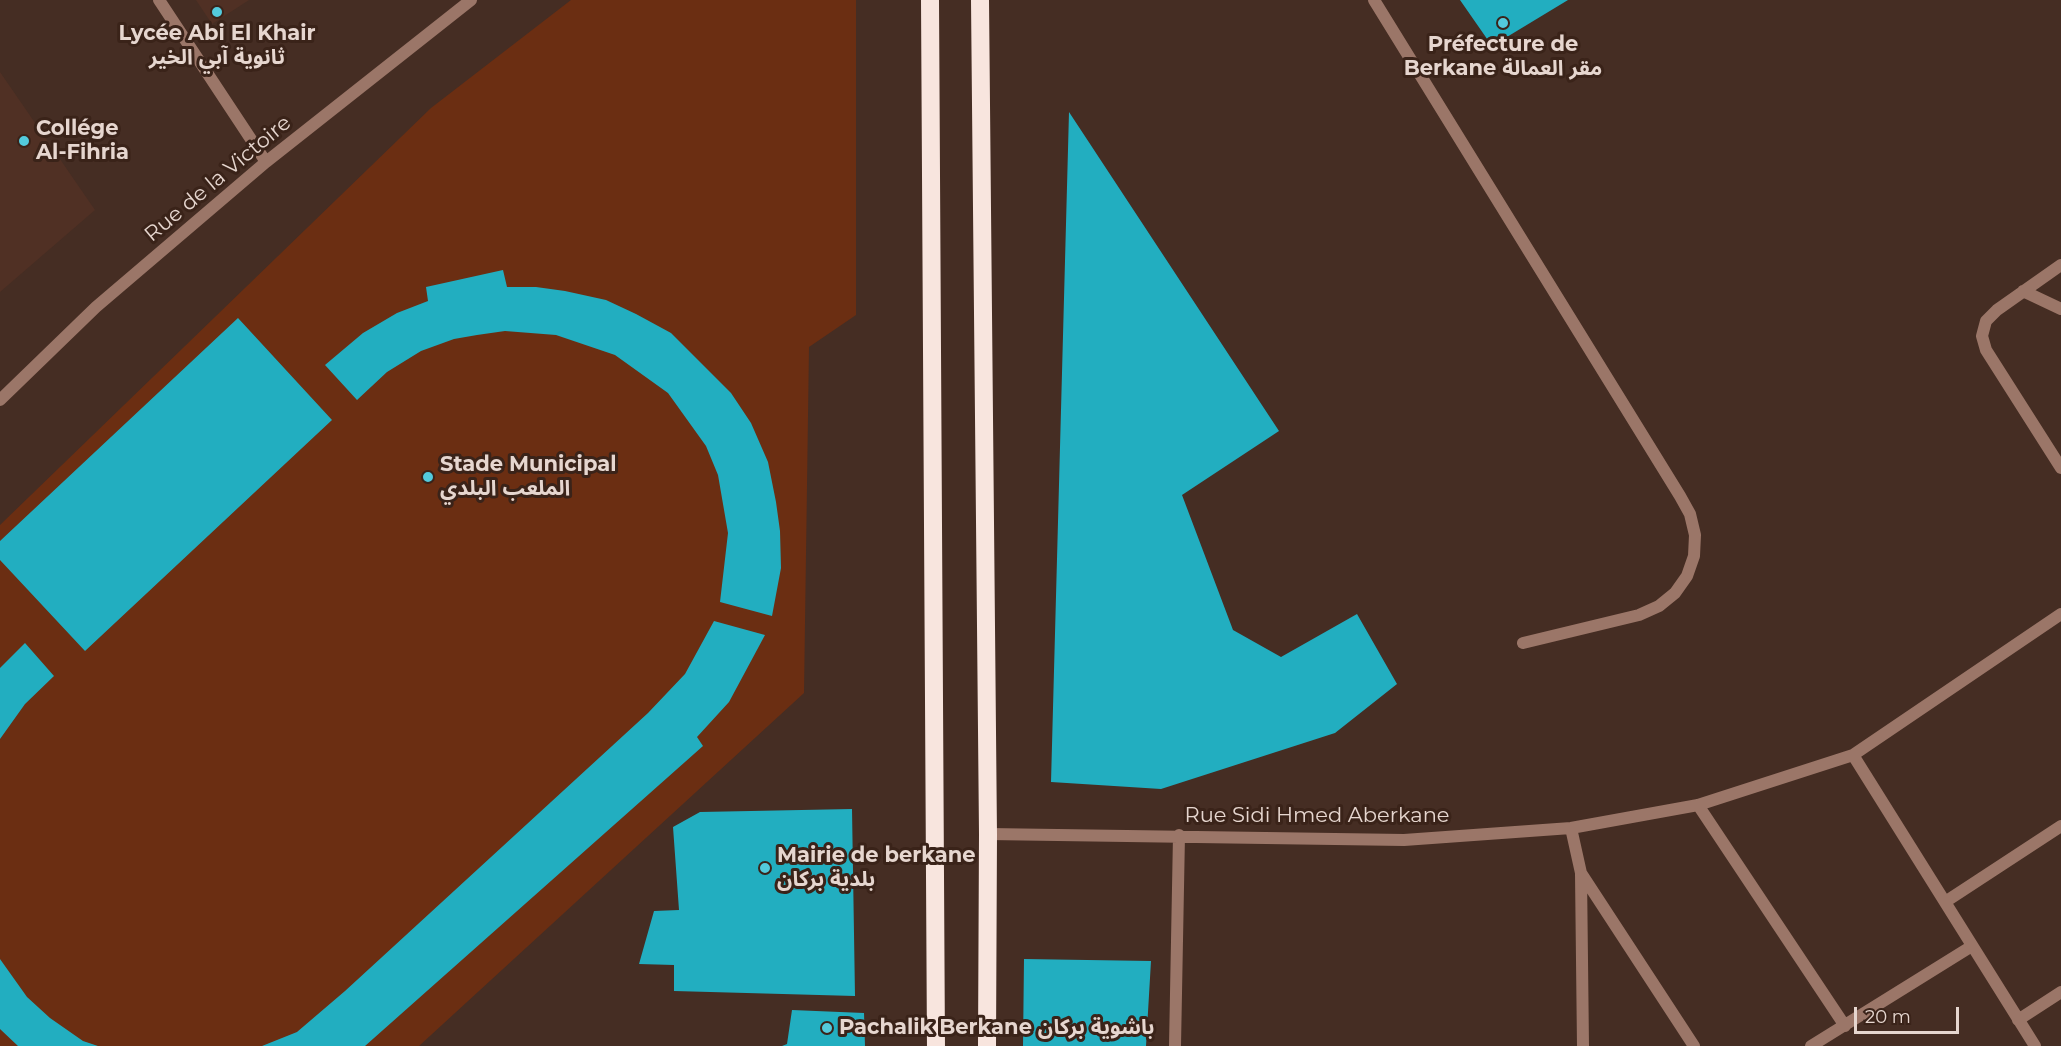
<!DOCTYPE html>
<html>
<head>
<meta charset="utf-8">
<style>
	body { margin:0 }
	#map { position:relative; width:2061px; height:1046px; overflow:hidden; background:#452d23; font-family:Montserrat,sans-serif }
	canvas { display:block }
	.scale { position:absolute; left:1854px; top:1007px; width:105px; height:27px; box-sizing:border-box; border:3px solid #e6d6cf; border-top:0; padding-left:8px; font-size:18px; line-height:21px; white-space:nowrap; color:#e6d6cf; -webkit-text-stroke:4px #3a2319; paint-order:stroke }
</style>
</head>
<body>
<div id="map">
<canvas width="2061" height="1046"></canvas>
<div class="scale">20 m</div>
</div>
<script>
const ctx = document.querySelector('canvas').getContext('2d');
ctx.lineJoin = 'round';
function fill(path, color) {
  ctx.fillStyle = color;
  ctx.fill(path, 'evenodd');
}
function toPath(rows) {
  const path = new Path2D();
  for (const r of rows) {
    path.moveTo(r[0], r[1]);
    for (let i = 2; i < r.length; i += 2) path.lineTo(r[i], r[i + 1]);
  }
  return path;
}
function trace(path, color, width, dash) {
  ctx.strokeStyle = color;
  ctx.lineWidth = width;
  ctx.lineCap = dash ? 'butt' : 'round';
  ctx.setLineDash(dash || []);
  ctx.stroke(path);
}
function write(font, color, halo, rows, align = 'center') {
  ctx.font = font + ' Montserrat,"Noto Sans Arabic",sans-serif';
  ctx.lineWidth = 6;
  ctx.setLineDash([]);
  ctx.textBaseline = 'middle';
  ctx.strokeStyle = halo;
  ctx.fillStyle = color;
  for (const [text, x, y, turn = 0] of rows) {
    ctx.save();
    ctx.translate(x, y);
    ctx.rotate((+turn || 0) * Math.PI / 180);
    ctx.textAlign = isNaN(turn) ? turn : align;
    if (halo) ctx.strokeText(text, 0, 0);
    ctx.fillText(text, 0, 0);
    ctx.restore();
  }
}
const built = toPath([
	[196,0,249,0,212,24],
	[0,72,95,210,0,292]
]);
const green = toPath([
	[571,0,856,0,856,315,809,347,804,693,419,1046,0,1046,0,525,431,108]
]);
const building = toPath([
	[1460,0,1568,0,1492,46],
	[1069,112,1279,431,1182,495,1233,630,1281,657,1357,614,1397,684,1335,733,1161,789,1051,782],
	[503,270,507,287,536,287,565,291,606,300,636,314,671,333,731,393,751,423,768,462,776,502,780,531,781,568,772,616,720,602,728,533,718,475,706,446,668,393,615,355,556,335,505,331,477,335,454,339,421,351,387,372,357,400,325,365,363,333,397,313,428,301,426,287],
	[238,318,332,420,85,651,0,560,0,541],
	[714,621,765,635,729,702,697,737,703,746,365,1046,262,1046,297,1032,345,991,648,713,685,674],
	[25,643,54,676,25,704,0,739,0,668],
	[852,809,855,996,674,991,674,965,639,964,654,911,679,910,673,827,700,812],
	[0,959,27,997,50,1018,83,1041,98,1046,18,1046,0,1029],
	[1024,959,1151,961,1146,1046,1023,1046],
	[792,1010,864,1013,865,1046,782,1046,787,1044]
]);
const lane = toPath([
	[1374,0,1680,496,1690,514,1695,535,1694,556,1687,576,1675,593,1659,606,1639,615,1523,643]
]);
const street = toPath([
	[159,0,266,162],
	[2061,265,1997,310,1986,321,1982,336,1986,350,2061,468],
	[2023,291,2061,309],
	[0,400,96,307,266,162,471,0],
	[1853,755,2035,1046],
	[1698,805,1845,1026],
	[1571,828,1581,873,1694,1046],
	[988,834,1404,840,1571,828,1698,805,1853,755,2061,614],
	[1581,874,1583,1046],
	[1945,902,2061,826],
	[2018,1020,2061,992],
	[1175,1046,1179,835],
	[1811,1046,1972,946]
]);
const highway = toPath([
	[930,0,936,1046],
	[980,0,988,834,987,1046]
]);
const markers = [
	[217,12,6,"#53cadc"],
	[1503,23,6,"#53cadc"],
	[24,141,6,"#53cadc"],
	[428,477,6,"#53cadc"],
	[765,868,6,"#53cadc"],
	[827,1028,6,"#53cadc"]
];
const poiNames = [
	["Lycée Abi El Khair",217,34,"center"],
	["ثانوية آبي الخير",217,58,"center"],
	["Préfecture de",1503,45,"center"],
	["Berkane مقر العمالة",1503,69,"center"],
	["Collége",36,129],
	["Al-Fihria",36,153],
	["Stade Municipal",440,465],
	["الملعب البلدي",440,489],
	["Mairie de berkane",777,856],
	["بلدية بركان",777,880],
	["Pachalik Berkane باشوية بركان",839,1028]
];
const streetNames = [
	["Rue de la Victoire",218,179,-40],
	["Rue Sidi Hmed Aberkane",1317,816]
];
fill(built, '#503024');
fill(green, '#6b2e12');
fill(building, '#22aec0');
trace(lane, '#9b7668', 12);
trace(street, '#9b7668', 12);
trace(highway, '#f8e5de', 18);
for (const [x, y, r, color] of markers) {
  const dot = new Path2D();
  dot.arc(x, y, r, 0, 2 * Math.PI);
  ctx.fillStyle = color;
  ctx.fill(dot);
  trace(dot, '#3a2319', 2);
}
write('bold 21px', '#e6d6cf', '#3a2319', poiNames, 'left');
write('21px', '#e6d6cf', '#3a2319', streetNames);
</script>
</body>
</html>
